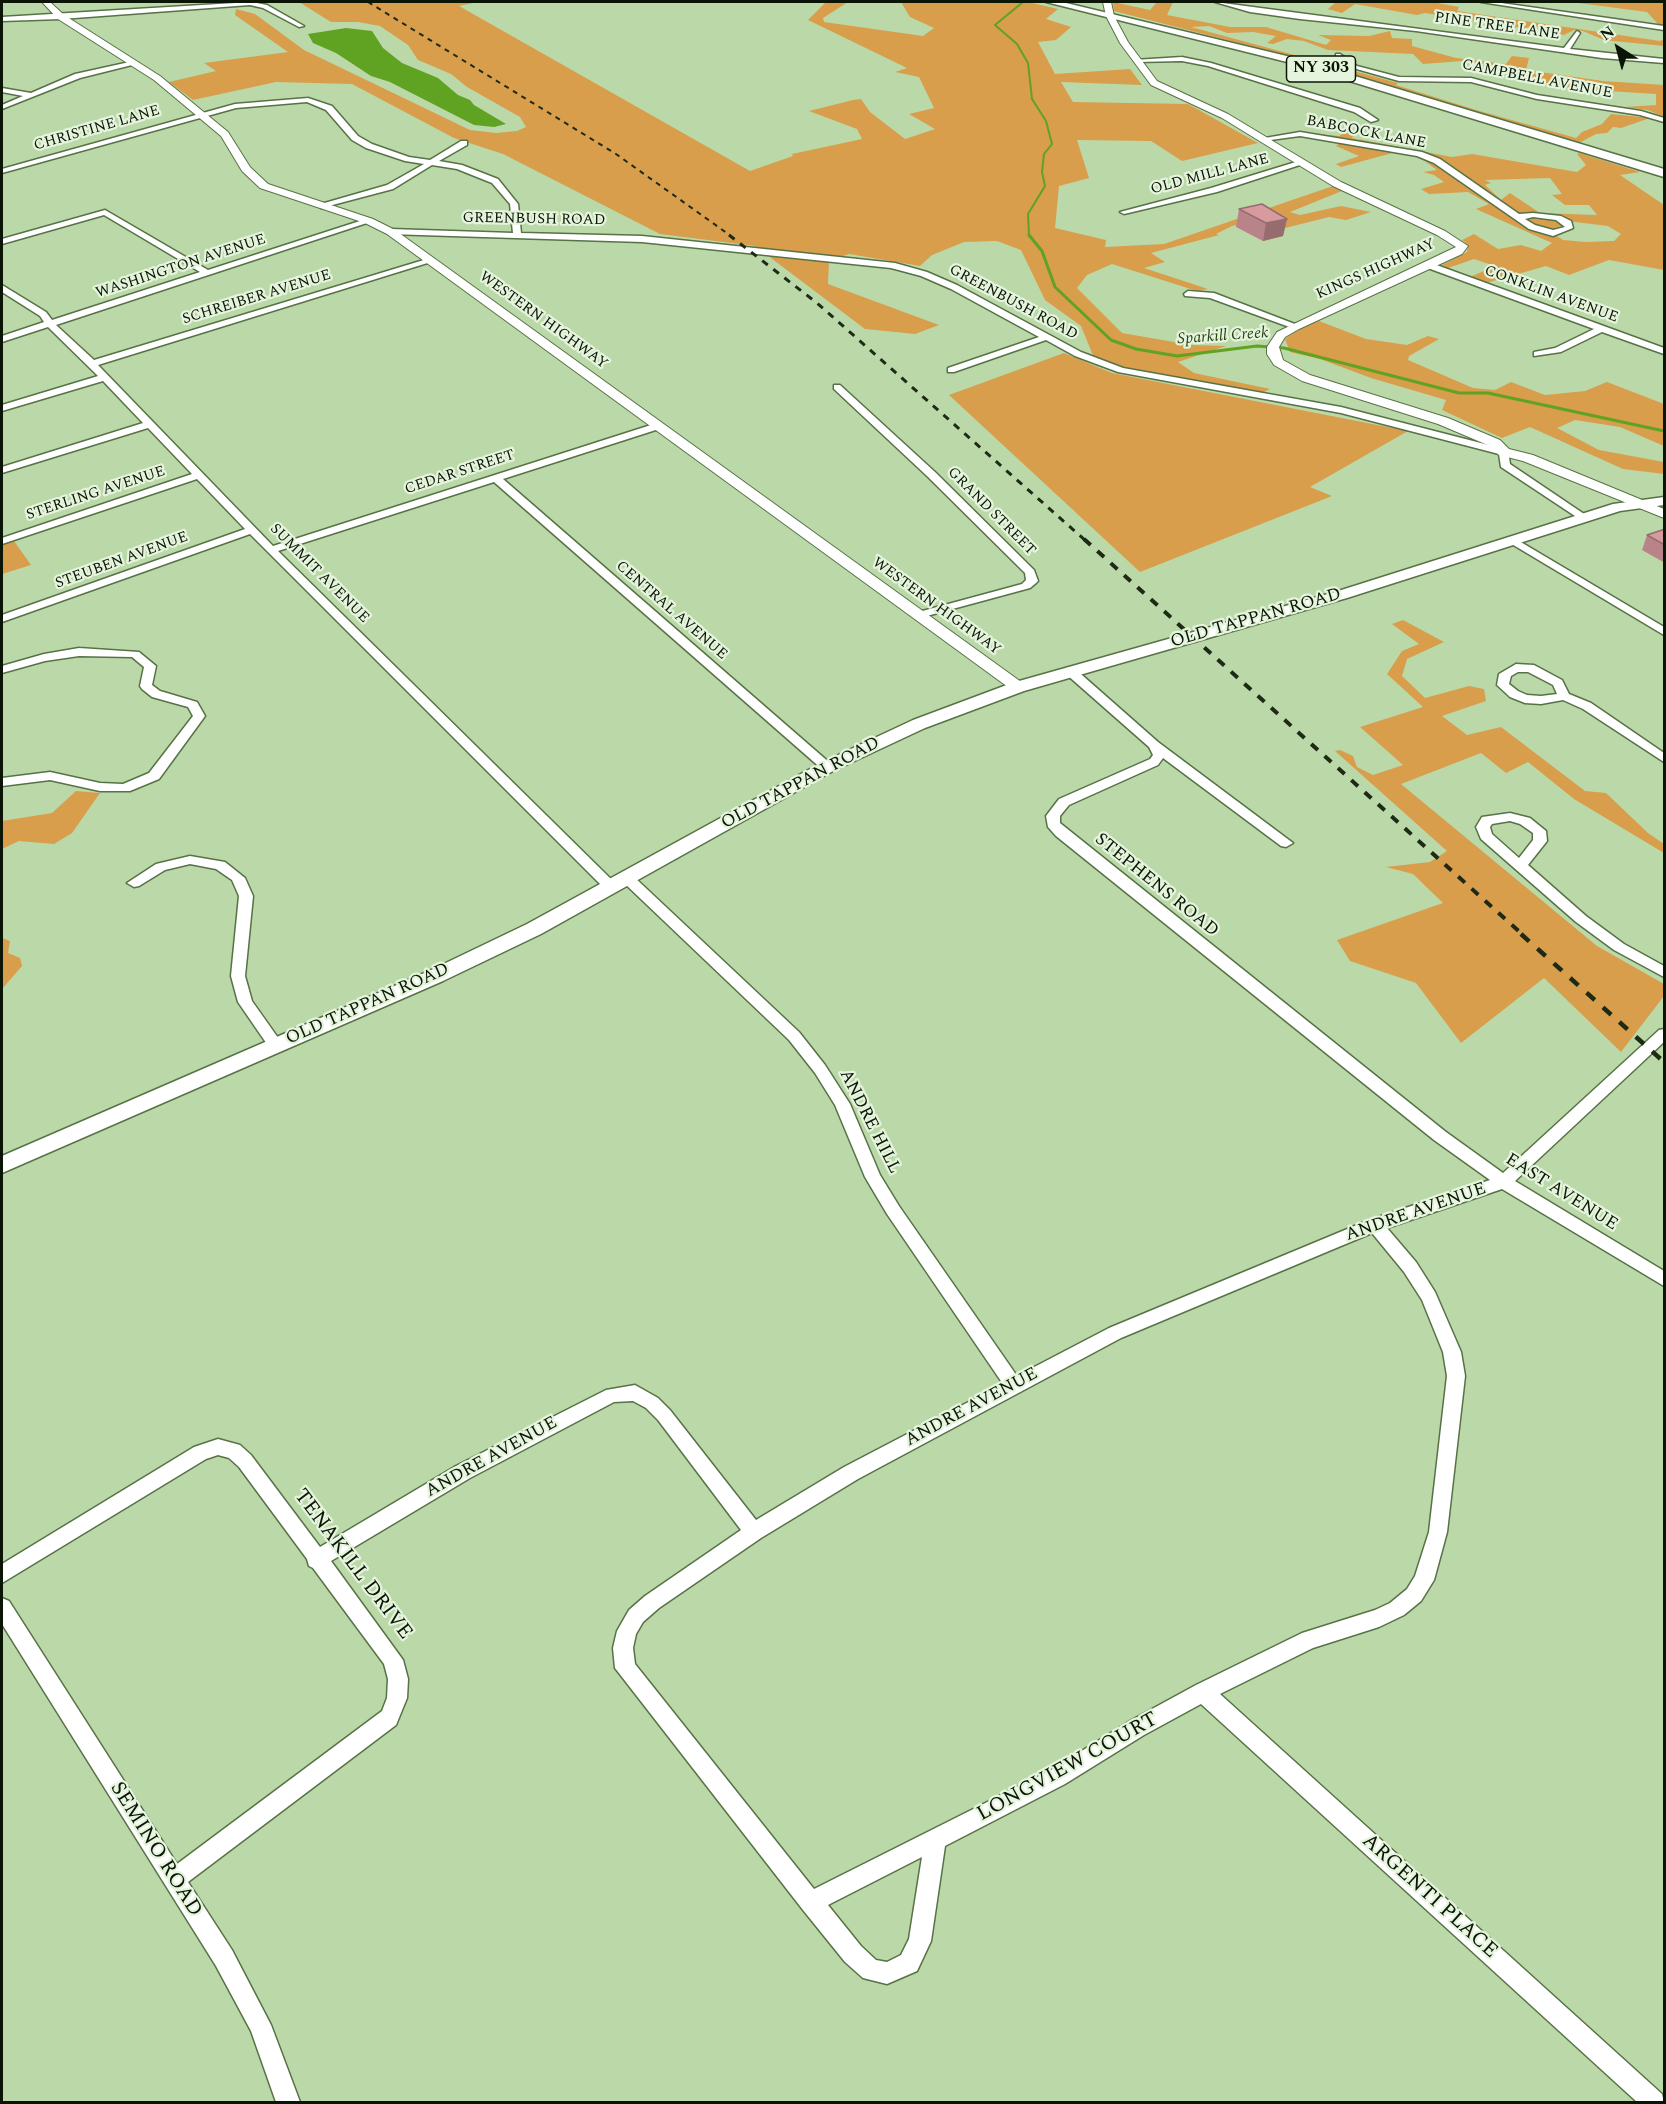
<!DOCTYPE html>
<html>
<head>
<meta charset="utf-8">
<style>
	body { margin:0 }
	#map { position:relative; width:1666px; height:2104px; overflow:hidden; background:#bbd9a8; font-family:Spectral,serif }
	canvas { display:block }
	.frame { position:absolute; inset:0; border:3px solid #0b1505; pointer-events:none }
	.north { position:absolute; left:1588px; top:18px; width:60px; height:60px; -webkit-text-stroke:4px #e5f4dc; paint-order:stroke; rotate:324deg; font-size:16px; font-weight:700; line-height:24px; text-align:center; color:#0b1505 }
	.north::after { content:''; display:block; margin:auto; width:21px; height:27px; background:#0b1505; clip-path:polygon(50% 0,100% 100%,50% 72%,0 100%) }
</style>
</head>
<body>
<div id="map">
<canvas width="1666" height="2104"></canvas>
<div class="frame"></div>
<div class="north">N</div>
</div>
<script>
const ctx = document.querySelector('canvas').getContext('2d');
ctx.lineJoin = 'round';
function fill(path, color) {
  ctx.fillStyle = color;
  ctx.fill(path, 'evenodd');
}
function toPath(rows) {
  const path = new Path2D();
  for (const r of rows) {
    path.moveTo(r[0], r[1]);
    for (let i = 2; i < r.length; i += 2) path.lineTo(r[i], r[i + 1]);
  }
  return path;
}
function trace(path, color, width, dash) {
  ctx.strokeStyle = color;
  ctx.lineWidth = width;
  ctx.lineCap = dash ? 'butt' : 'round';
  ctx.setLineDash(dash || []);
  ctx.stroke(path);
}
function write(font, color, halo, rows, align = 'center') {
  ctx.font = font + ' Spectral,serif';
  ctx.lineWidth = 4.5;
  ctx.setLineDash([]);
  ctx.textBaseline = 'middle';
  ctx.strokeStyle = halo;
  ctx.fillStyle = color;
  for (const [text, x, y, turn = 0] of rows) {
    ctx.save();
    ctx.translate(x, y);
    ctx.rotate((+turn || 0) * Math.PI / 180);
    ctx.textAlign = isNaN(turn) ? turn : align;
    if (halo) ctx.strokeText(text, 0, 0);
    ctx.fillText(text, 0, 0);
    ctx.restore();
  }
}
const green = toPath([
	[299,2,478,2,459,6,750,171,793,156,792,154,862,139,857,129,809,111,853,100,861,99,870,112,905,139,935,129,909,114,934,108,919,77,895,72,907,68,808,20,826,2,848,2,823,18,824,22,923,36,934,28,910,17,901,2,1028,2,1058,9,1046,19,1071,27,1056,40,1038,42,1055,74,1130,69,1142,85,1061,82,1073,102,1188,104,1258,143,1182,161,1151,141,1077,140,1089,178,1059,186,1055,228,1106,240,1105,247,1164,244,1333,186,1342,191,1290,212,1300,215,1341,206,1371,212,1346,220,1329,217,1281,229,1263,220,1232,226,1216,234,1219,235,1151,253,1165,262,1144,268,1208,289,1197,291,1112,264,1087,275,1077,288,1122,333,1191,345,1226,346,1178,362,1194,373,1270,389,1262,393,1126,369,1094,358,1081,326,1045,300,1021,250,997,241,964,242,932,255,920,266,849,254,829,261,828,284,939,325,915,334,865,329,755,246,660,234,503,154,454,138,352,84,276,82,193,100,169,82,216,71,204,63,288,52,235,15,236,9,255,14,304,50,470,130,496,133,517,131,526,127,520,117,467,87,451,74,418,60,408,45,380,26,358,22,331,22],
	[1113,2,1150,10,1157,2,1173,2,1167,15,1230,27,1266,27,1326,45,1331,40,1318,35,1369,36,1390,31,1392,38,1412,39,1412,46,1456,58,1506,64,1512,56,1529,58,1526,70,1603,81,1664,85,1664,117,1648,110,1625,107,1656,105,1656,94,1576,89,1508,76,1513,68,1462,61,1423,64,1413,54,1328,50,1304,41,1287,39,1273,44,1267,43,1276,36,1253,32,1227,33,1209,26,1191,27,1398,83,1396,85,1476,110,1576,138,1582,132,1602,124,1611,114,1650,118,1621,128,1613,127,1607,133,1596,134,1579,143,1297,58,1114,11],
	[1336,2,1432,2,1459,7,1457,11,1660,41,1664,39,1664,46,1604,40,1583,31,1574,30,1564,35,1535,27,1522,28,1425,13,1417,15,1355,4,1342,13,1328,9],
	[1571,2,1664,2,1664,26,1658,24,1647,12],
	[1350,130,1355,131,1352,138,1452,157,1472,154,1577,172,1586,165,1577,154,1579,153,1640,172,1620,175,1664,205,1664,270,1609,260,1569,275,1546,266,1486,283,1470,277,1495,266,1474,259,1448,268,1442,265,1467,252,1468,245,1462,240,1474,234,1498,249,1521,245,1541,251,1552,243,1476,209,1489,204,1468,192,1429,194,1421,189,1444,182,1434,175,1423,172,1437,170,1418,156,1396,152,1341,167,1336,164,1359,156,1336,146,1339,143,1313,138,1317,134,1339,136],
	[1550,178,1562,194,1552,195,1565,205,1589,205,1597,215,1540,213,1510,193,1501,200,1485,185,1491,183,1485,180],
	[1575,222,1608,226,1621,234,1614,241,1586,242,1563,240,1547,230],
	[1319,321,1366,339,1407,345,1428,336,1439,339,1409,356,1408,360,1473,388,1495,390,1511,382,1545,395,1585,391,1607,382,1664,404,1664,446,1620,427,1575,420,1557,428,1599,450,1664,462,1664,474,1623,469,1530,427,1502,438,1442,410,1446,400,1371,378,1320,359,1290,352,1285,339,1301,327],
	[1064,353,1112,373,1408,431,1310,487,1332,496,1140,572,949,395],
	[14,541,31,565,2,574,2,545],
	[1403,620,1444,642,1407,659,1402,676,1425,698,1469,686,1484,689,1486,701,1442,716,1467,735,1501,727,1585,791,1606,793,1648,833,1664,844,1664,853,1574,799,1528,762,1506,773,1481,753,1401,784,1597,946,1664,984,1664,996,1621,1052,1544,978,1461,1043,1416,983,1350,961,1337,940,1443,903,1413,874,1386,867,1430,862,1447,851,1335,751,1340,750,1353,756,1357,767,1373,775,1403,765,1360,727,1423,707,1387,674,1402,651,1419,644,1392,624],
	[76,791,100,793,72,833,54,844,19,841,2,849,2,821,52,813],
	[2,938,10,941,8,953,20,958,22,966,2,989]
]);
const water = toPath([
	[346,28,372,31,383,48,402,63,438,78,458,95,470,100,474,105,506,124,494,127,474,125,390,82,371,76,336,53,313,43,308,34]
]);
const streamFar1 = toPath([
	[1023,2,995,25,1017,44,1028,63,1032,99,1046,121,1052,144,1044,154,1042,172,1045,186,1028,214,1029,236]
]);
const stream = toPath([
	[1029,235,1042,251,1055,287,1111,340,1136,349,1177,356,1257,346,1284,348,1459,393,1488,393,1664,431]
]);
const minor = toPath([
	[252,2,267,5,304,26,299,27,263,8,250,5,61,19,2,21,2,17,252,2],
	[1215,2,1564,48,1577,31,1580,33,1570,49,1664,59,1664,63,1602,58,1416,31,1300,19,1250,12,1215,2],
	[1481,2,1494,2,1664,26,1664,30,1481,2],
	[1336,54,1340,54,1357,66,1399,77,1471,78,1537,95,1641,111,1664,118,1664,122,1640,115,1537,99,1471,82,1399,81,1353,68,1336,56,1336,54],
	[1182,57,1211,63,1360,108,1378,120,1371,122,1354,112,1208,66,1182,61,1137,62,1134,60,1182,57],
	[134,61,136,64,80,78,2,109,2,105,23,96,2,92,2,88,31,93,75,74,134,61],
	[308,98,332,106,358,136,372,144,409,157,430,160,461,141,467,141,467,145,439,161,462,165,498,179,518,204,521,233,642,236,895,263,927,272,957,285,1081,352,1123,368,1341,407,1508,450,1510,464,1590,518,1581,520,1501,467,1499,454,1341,413,1118,372,1075,356,1046,340,954,372,948,372,948,368,1039,337,951,289,921,276,891,268,642,242,388,234,387,232,391,229,513,233,510,204,492,183,457,169,432,165,393,189,321,208,321,204,387,185,424,164,405,161,366,148,352,140,326,110,307,102,236,108,2,173,2,169,235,104,308,98],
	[1300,132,1422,152,1440,159,1519,214,1533,213,1561,216,1571,221,1573,228,1553,236,1529,229,1434,163,1417,156,1300,136,1263,141,1259,139,1300,132],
	[1533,217,1556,220,1565,227,1553,230,1535,225,1525,219,1533,217],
	[1299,161,1306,163,1217,192,1124,214,1120,212,1211,188,1299,161],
	[105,210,208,270,366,219,373,221,56,325,94,360,427,259,434,261,98,365,273,546,654,424,662,424,662,428,503,479,831,764,831,770,823,770,494,482,278,551,616,884,618,887,616,890,606,890,250,534,2,622,2,615,245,529,197,479,2,544,2,538,192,474,148,428,2,473,2,467,143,423,103,381,2,411,2,405,98,376,48,327,2,342,2,336,44,322,40,316,2,292,2,285,46,312,52,320,200,272,104,215,2,244,2,239,105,210],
	[1425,263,1431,263,1664,348,1664,354,1602,332,1561,352,1534,356,1534,352,1555,348,1594,329,1425,267,1425,263],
	[1188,291,1214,293,1300,326,1292,328,1210,298,1185,296,1184,294,1188,291],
	[834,385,840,385,935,472,1034,570,1038,581,1036,583,1030,588,923,617,915,617,915,613,1022,584,1026,580,1025,573,927,476,834,389,834,385],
	[1514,538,1664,627,1664,635,1510,543,1509,541,1514,538],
	[79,648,139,652,156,666,152,685,160,691,197,702,205,716,159,779,130,791,100,791,50,780,2,786,2,778,50,772,100,783,123,784,149,773,193,716,188,707,152,697,142,689,140,686,144,667,132,657,79,656,45,661,2,673,2,666,44,654,79,648],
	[1516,664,1534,665,1562,680,1569,694,1591,703,1664,753,1664,762,1583,709,1563,700,1541,704,1525,703,1510,697,1497,685,1499,674,1516,664],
	[1518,672,1528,672,1553,685,1557,694,1541,696,1527,695,1518,691,1509,684,1511,676,1518,672],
	[1070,667,1074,668,1158,742,1293,843,1286,847,1281,846,1163,758,1158,765,1069,805,1060,816,1060,823,1446,1132,1503,1173,1659,1030,1664,1029,1664,1042,1515,1181,1664,1271,1664,1286,1502,1189,1387,1228,1416,1262,1435,1292,1461,1352,1465,1376,1447,1532,1434,1580,1421,1601,1404,1615,1379,1627,1313,1648,1220,1694,1662,2094,1664,2102,1637,2102,1201,1704,1144,1735,1065,1784,945,1846,931,1941,917,1971,887,1984,863,1978,845,1962,803,1910,615,1668,613,1648,617,1631,629,1610,645,1596,741,1530,658,1420,646,1408,633,1401,614,1402,470,1478,331,1561,403,1660,408,1679,407,1698,396,1725,188,1882,232,1950,271,2025,300,2102,276,2102,251,2031,216,1966,2,1624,2,1598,9,1601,177,1864,382,1711,387,1698,388,1679,384,1664,313,1568,309,1566,307,1559,239,1467,229,1458,218,1455,206,1459,2,1583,2,1564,194,1447,218,1439,240,1445,251,1455,320,1547,456,1466,606,1390,635,1385,658,1398,670,1410,756,1520,844,1467,1003,1384,887,1214,865,1177,835,1105,815,1073,789,1040,623,882,621,879,623,876,633,876,799,1032,825,1065,850,1104,880,1175,899,1206,1017,1376,1109,1328,1369,1220,1490,1180,1434,1140,1056,836,1048,827,1046,816,1059,799,1150,759,1153,755,1149,747,1066,674,1066,668,1070,667],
	[1372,1233,1404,1272,1422,1300,1443,1352,1447,1376,1429,1532,1415,1576,1407,1589,1390,1603,1375,1610,1302,1633,1196,1685,1130,1721,1051,1770,814,1889,635,1664,633,1648,636,1634,643,1622,659,1608,761,1538,858,1479,1121,1338,1372,1233],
	[922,1857,909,1939,901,1955,887,1962,876,1960,861,1946,828,1905,922,1857],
	[1510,813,1530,818,1546,831,1547,841,1528,865,1586,916,1624,944,1664,966,1664,977,1614,950,1576,922,1481,839,1476,827,1482,817,1510,813],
	[1510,821,1520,824,1533,833,1533,840,1519,858,1492,834,1490,827,1492,824,1510,821],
	[190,856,225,862,245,878,253,896,245,976,252,1001,281,1042,283,1046,281,1050,271,1050,238,1002,231,976,239,896,232,880,216,869,190,864,165,870,139,886,134,887,127,883,156,864,190,856]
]);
const tertiary = toPath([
	[42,2,50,2,64,15,160,76,228,132,250,167,268,184,373,219,395,230,1024,684,1026,687,1024,690,1012,690,387,234,365,223,260,188,242,171,221,136,154,80,58,19,42,2],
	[1103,2,1111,2,1114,16,1128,42,1157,81,1228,114,1341,182,1445,231,1468,246,1462,254,1299,329,1285,337,1279,347,1283,360,1310,375,1448,418,1500,440,1509,449,1533,455,1664,509,1664,518,1523,461,1499,455,1490,446,1438,424,1302,381,1274,365,1267,354,1267,347,1277,332,1456,247,1437,235,1333,186,1222,118,1151,85,1120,43,1106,16,1103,2]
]);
const secondary = toPath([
	[1664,497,1664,505,1620,511,1347,598,1024,691,925,728,833,771,541,934,443,981,2,1173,2,1156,429,971,527,924,821,763,913,720,1012,683,1335,592,1613,504,1664,497]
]);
const primary = toPath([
	[1046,2,1062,2,1295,58,1664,169,1664,177,1287,62,1046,2]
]);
const railFar3 = toPath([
	[368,2,616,154,731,236]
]);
const railFar2 = toPath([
	[729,235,817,303,1086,541]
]);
const railFar1 = toPath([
	[1084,539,1523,935]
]);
const rail = toPath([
	[1521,934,1664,1062]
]);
const wall = toPath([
	[1239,209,1287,219,1283,236,1263,241,1236,227],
	[1665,529,1665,563,1642,550,1647,535]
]);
const shadedWall = toPath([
	[1287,219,1283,236,1263,241,1266,223]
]);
const building = toPath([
	[1262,204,1287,219,1266,223,1239,209,1262,204],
	[1665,529,1665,545,1647,535,1665,529]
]);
const farStreetnames = [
	["PINE TREE LANE",1497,27,8],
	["CAMPBELL AVENUE",1537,80,11],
	["CHRISTINE LANE",97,129,-16],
	["BABCOCK LANE",1366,133,11],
	["OLD MILL LANE",1210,175,-15],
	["GREENBUSH ROAD",534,220,1],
	["WASHINGTON AVENUE",181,267,-18],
	["KINGS HIGHWAY",1376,270,-24],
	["CONKLIN AVENUE",1551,295,20],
	["SCHREIBER AVENUE",257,298,-17],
	["GREENBUSH ROAD",1013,303,28],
	["WESTERN HIGHWAY",543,321,36],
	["CEDAR STREET",460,473,-18],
	["STERLING AVENUE",96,494,-18],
	["GRAND STREET",991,512,45],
	["STEUBEN AVENUE",122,561,-20],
	["SUMMIT AVENUE",319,574,45],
	["WESTERN HIGHWAY",936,607,36],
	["CENTRAL AVENUE",671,611,41]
];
const shields = [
	[1321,69,69]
];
const shieldNames = [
	["NY 303",1321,69]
];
const farWaternames = [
	["Sparkill Creek",1223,337,-4]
];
const streetNames = [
	["OLD TAPPAN ROAD",1256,619,-16],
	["OLD TAPPAN ROAD",801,784,-28],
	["STEPHENS ROAD",1156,886,39],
	["OLD TAPPAN ROAD",368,1005,-24],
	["ANDRE HILL",869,1122,63],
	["EAST AVENUE",1561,1193,32],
	["ANDRE AVENUE",1416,1213,-19],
	["ANDRE AVENUE",972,1408,-28],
	["ANDRE AVENUE",492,1458,-29]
];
const nearStreetnames = [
	["TENAKILL DRIVE",352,1565,53],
	["LONGVIEW COURT",1068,1768,-29],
	["SEMINO ROAD",155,1850,58],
	["ARGENTI PLACE",1429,1897,42]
];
fill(green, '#d89e4b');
fill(water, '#60a222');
trace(streamFar1, '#60a222', 2);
trace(stream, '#60a222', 3);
trace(minor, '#577246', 3);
trace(tertiary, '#577246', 2);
trace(secondary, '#577246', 3);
trace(primary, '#577246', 3);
fill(minor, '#fff');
fill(tertiary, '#fff');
fill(secondary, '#fff');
fill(primary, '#fff');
trace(railFar3, '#1e2a16', 2, [5, 5]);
trace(railFar2, '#1e2a16', 3, [7, 7]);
trace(railFar1, '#1e2a16', 4, [9, 9]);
trace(rail, '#1e2a16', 4.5, [11, 11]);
fill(wall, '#b98489');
fill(shadedWall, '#966c6f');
fill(building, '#d79a9f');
trace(building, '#966c6f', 1.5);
write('15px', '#0b1505', '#e5f4dc', farStreetnames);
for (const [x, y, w] of shields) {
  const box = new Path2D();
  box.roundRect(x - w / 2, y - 13, w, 26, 4.5);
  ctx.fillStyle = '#e5f4dc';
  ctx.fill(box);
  trace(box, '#0b1505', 1.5);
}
write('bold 16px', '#0b1505', null, shieldNames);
write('italic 16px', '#284313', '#e5f4dc', farWaternames);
write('18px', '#0b1505', '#e5f4dc', streetNames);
write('21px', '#0b1505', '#e5f4dc', nearStreetnames);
</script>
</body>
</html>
